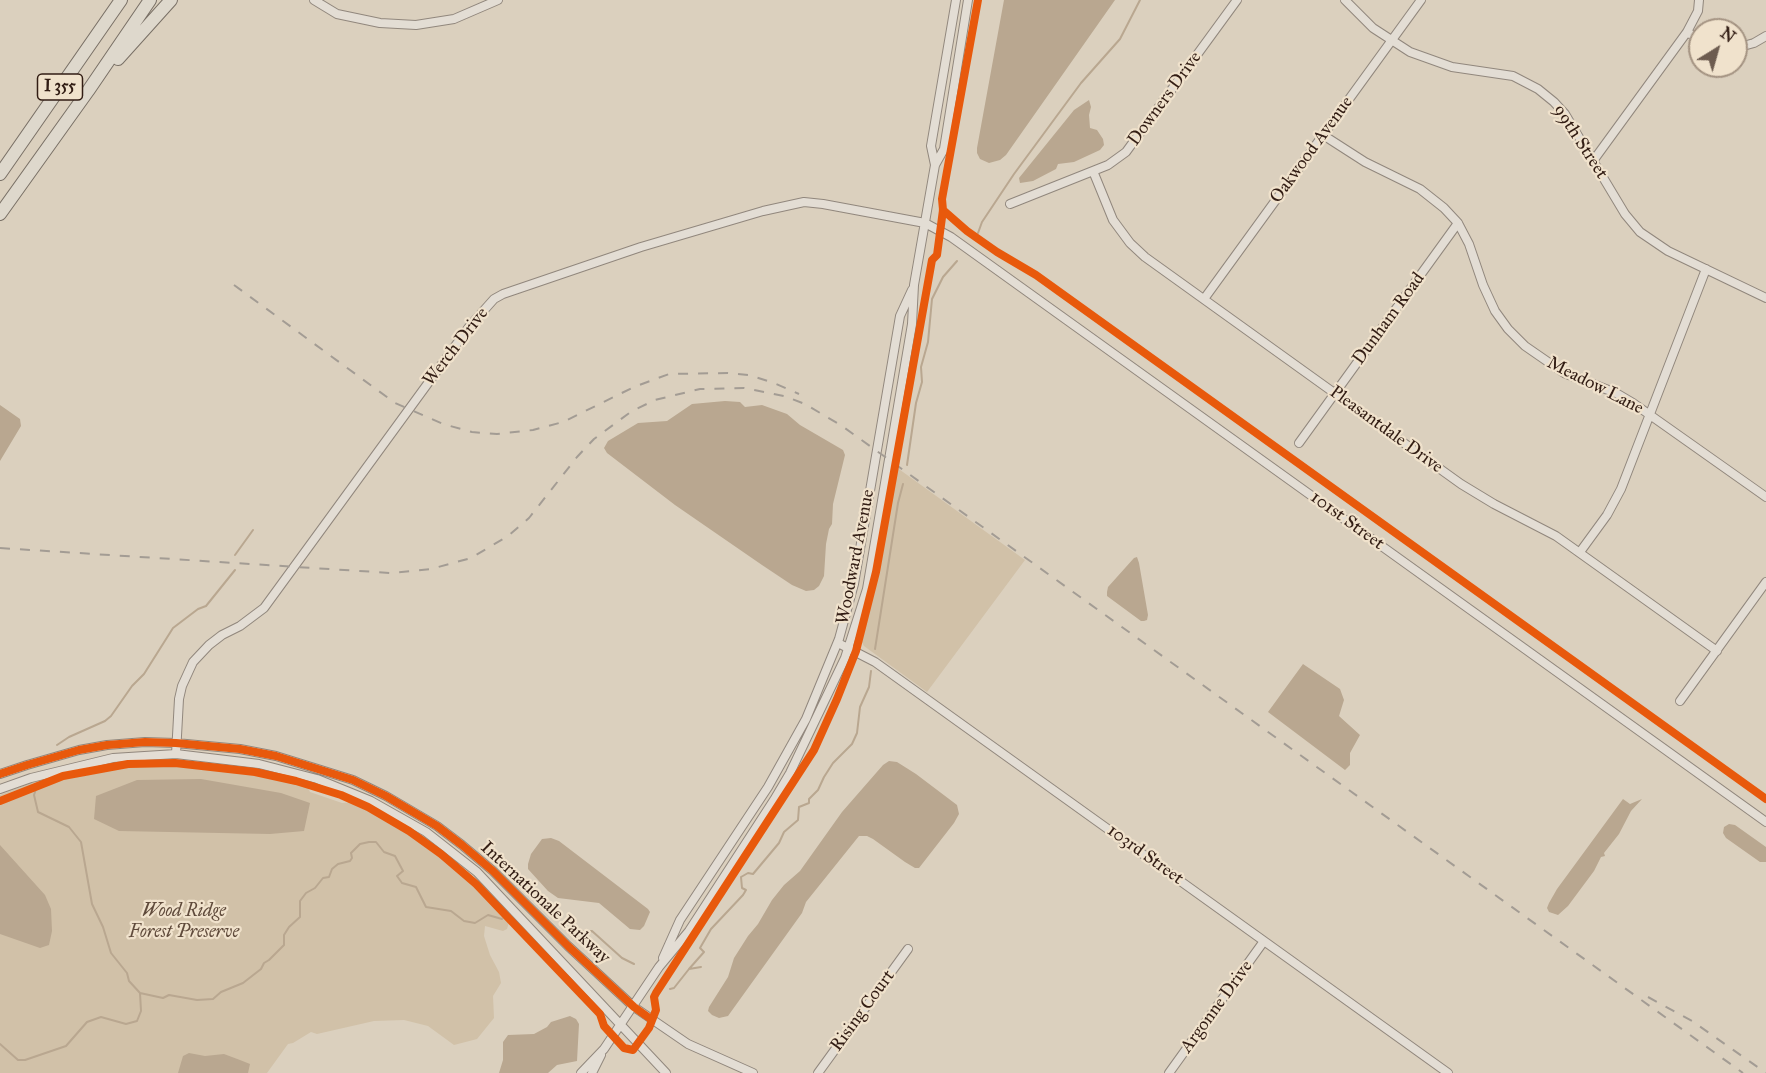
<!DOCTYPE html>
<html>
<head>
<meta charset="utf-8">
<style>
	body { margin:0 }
	#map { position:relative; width:1766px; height:1073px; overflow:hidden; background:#dbd0be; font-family:"IM FELL Great Primer",serif }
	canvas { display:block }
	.north { position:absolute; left:1688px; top:18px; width:60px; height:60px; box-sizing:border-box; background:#f0e2cc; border:2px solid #a49382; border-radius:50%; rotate:37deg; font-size:16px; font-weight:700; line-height:24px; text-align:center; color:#321d14 }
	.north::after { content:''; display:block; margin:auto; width:21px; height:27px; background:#6d5c50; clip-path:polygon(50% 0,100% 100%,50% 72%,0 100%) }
</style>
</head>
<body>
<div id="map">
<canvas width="1766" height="1073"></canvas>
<div class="north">N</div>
</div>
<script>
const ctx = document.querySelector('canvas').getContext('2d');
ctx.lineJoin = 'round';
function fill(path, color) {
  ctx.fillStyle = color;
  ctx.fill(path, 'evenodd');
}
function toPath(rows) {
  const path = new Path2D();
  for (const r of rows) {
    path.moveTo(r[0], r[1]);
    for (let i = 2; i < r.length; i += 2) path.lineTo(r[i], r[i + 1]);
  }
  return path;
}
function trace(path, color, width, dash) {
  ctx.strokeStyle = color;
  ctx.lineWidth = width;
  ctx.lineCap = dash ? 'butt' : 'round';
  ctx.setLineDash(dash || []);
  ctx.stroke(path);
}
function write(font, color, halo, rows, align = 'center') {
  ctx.font = font + ' "IM FELL Great Primer",serif';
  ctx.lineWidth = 4.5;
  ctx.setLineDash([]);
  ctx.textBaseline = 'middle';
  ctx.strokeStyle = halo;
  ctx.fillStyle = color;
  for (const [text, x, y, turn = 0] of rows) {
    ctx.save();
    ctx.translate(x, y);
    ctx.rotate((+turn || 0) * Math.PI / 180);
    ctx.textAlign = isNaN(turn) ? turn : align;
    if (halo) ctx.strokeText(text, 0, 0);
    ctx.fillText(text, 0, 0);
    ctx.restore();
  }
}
const green = toPath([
	[896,467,1025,560,927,692,864,646,860,639,876,572],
	[161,760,256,769,305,782,310,792,342,803,359,802,383,813,455,861,511,916,507,929,503,931,485,926,484,936,490,955,499,972,501,983,493,996,494,1018,477,1039,454,1045,428,1026,404,1020,374,1021,317,1034,311,1032,293,1043,288,1044,267,1073,0,1073,0,795,36,781,100,765]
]);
const water = toPath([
	[1004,0,1115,0,1006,155,1000,160,989,163,980,159,977,153,977,148],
	[1089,100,1091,107,1089,115,1090,128,1097,130,1103,139,1104,145,1100,150,1074,162,1058,164,1056,169,1033,181,1020,183,1019,178,1074,110],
	[725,401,740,402,745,407,762,405,787,414,800,425,843,450,845,455,833,504,832,524,829,529,826,544,824,576,819,586,814,590,806,591,792,585,762,565,675,505,607,453,604,448,608,441,638,423,667,421,692,404],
	[0,405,20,419,21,426,0,461],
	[1137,557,1139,563,1148,615,1147,620,1144,621,1141,621,1107,596,1107,592,1108,587,1134,558],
	[1303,664,1340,689,1344,700,1339,716,1360,735,1350,753,1350,765,1345,770,1268,712],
	[889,761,897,762,916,774,957,805,959,814,954,823,919,868,915,868,905,862,873,839,867,836,859,836,806,902,802,913,728,1016,719,1018,712,1015,708,1011,709,1007,728,977,734,958,748,936,758,924,772,900,784,885,800,871,842,812,883,765],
	[201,779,281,793,310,803,304,831,270,834,119,831,94,819,96,796,137,780],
	[1623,799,1630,804,1642,799,1631,811,1619,834,1604,853,1605,856,1601,857,1594,871,1568,906,1558,915,1549,912,1547,908,1549,903,1557,889],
	[1729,824,1735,825,1766,847,1766,862,1760,862,1726,838,1723,833,1724,827],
	[551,838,559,841,648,909,650,912,644,926,640,930,630,929,599,903,558,898,548,891,528,869,528,864,531,854,542,839],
	[0,845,45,895,51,909,52,931,49,945,40,948,0,934],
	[570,1016,576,1019,579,1024,577,1061,557,1065,548,1073,499,1073,503,1060,503,1042,508,1035,534,1034,547,1027,551,1022],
	[189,1053,205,1056,224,1054,240,1060,250,1064,248,1073,178,1073,183,1056]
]);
const stream = toPath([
	[978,233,982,222,1014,174,1081,83,1120,39,1140,0],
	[907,465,916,403,922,382,921,367,928,342,932,299,943,277,957,261],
	[235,555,253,530],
	[875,649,898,503,903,484],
	[57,745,69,737,105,721,111,716,132,686,144,674,173,628,198,609,206,606,235,570],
	[573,932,592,931,622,958,634,964],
	[689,969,704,952,700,948,711,929,743,895,746,890,742,888,741,877,748,873,753,874,779,843,784,832,798,820,799,807,809,803,809,799,818,790,824,777,833,763,852,744,857,733,860,707,869,687,871,671],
	[670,989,674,988,689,969,701,967],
	[140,993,163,998,169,995,197,1000,213,999,221,992,243,983,261,969,264,963,269,960,284,945,284,935,289,927,300,917,300,901,306,893,315,888,323,878,329,877,332,869,338,864,350,861,352,858,351,853,360,844,369,842,376,842,384,852,395,856,403,871,397,876,402,883,416,887,426,907,451,911,464,921,475,923,488,915,502,919],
	[0,1044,18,1060,25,1060,66,1046,87,1022,101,1017,126,1024,137,1021,141,1011,140,993,129,981,127,973,111,953,103,927,92,904,81,842,69,827,38,812,34,795,36,789]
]);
const minor = toPath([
	[314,0,337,14,380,23,416,25,454,19,498,0],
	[1345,0,1373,28,1410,52,1452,67,1513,76,1538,89,1554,102,1565,114,1625,214,1640,232,1668,251,1766,298],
	[1687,32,1700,40],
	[1736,48,1754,43,1766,36],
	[1323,135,1365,162,1420,189,1444,208,1458,223,1469,244,1483,285,1495,311,1508,329,1525,346,1564,373,1616,393,1633,403,1766,497],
	[1593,161,1687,32,1698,11,1699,0],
	[935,165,931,146,956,0],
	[1093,171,1113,220,1130,243,1145,257,1461,484,1494,504,1556,536,1717,651],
	[1010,204,1108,165,1126,152,1237,0],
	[1204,299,1421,0],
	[1299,443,1458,223],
	[1580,552,1607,515,1621,489,1706,269],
	[838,643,875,662,1448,1073],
	[1680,701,1766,582],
	[176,754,179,699,182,686,193,662,209,645,222,635,240,626,264,608,469,327,494,299,503,294,641,247,763,211,804,202,823,204,925,223,951,237,1766,822],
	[0,774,27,765,79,750,107,745,145,742,176,743,240,749,276,756,353,780,386,796,437,826,462,845,493,871,568,946,634,1007,688,1044,753,1073],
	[0,789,31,778,113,758,176,754,259,764,317,779,371,801,426,832,477,872,666,1073],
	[663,958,680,920,768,787,806,719,839,639,854,584,900,316,912,290],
	[581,1073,604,1049,659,967,689,931,774,800,790,773,845,658,867,589,912,324,914,285,935,165,944,149,968,0],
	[592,1073,601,1055],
	[818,1073,908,949],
	[1169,1073,1264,941]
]);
const highway = toPath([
	[118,59,171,0],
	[0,174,121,0],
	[0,214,88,91,150,0]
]);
const rail = toPath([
	[234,285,395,403,443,424,472,432,497,434,533,430,563,422,634,387,669,374,728,373,749,375,774,383,799,394],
	[0,548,391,573,431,569,471,558,508,536,529,518,577,457,594,439,632,411,655,400,700,389,744,388,784,396,805,404,842,426,1743,1073],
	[1648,997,1692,1021,1766,1073]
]);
const cycleway = toPath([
	[943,210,967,231,997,252,1036,275,1766,799],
	[0,774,27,765,79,750,107,745,145,742,176,743,240,749,276,756,353,780,386,796,437,826,462,845,493,871,568,946,634,1007,652,1020],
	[0,801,63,776,128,764,175,763,255,772,296,781,341,795,368,807,409,831,441,854,476,884,600,1014,604,1026,624,1048,633,1050,649,1028,656,1010,654,997,656,993,814,750,837,699,856,651,876,572,932,260,937,255,943,210,942,199,978,0]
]);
const shields = [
	[60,87,45]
];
const shieldNames = [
	["I 355",60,87]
];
const streetNames = [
	["Downers Drive",1165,99,-54],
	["99th Street",1580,142,57],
	["Oakwood Avenue",1312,150,-54],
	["Dunham Road",1389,319,-54],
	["Werch Drive",456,347,-52],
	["Meadow Lane",1595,386,27],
	["Pleasantdale Drive",1386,430,36],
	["101st Street",1347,521,36],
	["Woodward Avenue",856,557,-79],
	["103rd Street",1145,855,36],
	["Internationale Parkway",545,903,43],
	["Argonne Drive",1217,1007,-54],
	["Rising Court",863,1011,-54]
];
const parkNames = [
	["Wood Ridge",184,912],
	["Forest Preserve",184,933]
];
fill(green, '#d1c1a8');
fill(water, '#b9a790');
trace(stream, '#b9a790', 2);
trace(minor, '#91877d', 10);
trace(highway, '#797066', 14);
trace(minor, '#e3ddd4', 8);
trace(highway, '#ded8cc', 12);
trace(rail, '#a39c94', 2, [10, 10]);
trace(cycleway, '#e8590c', 8);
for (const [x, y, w] of shields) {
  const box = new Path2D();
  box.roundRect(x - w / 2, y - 13, w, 26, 4.5);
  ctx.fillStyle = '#f0e2cc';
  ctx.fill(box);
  trace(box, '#321d14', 1.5);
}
write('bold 16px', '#321d14', null, shieldNames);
write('18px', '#321d14', '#f0e2cc', streetNames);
write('italic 18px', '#5f4a3b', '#f0e2cc', parkNames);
</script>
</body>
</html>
